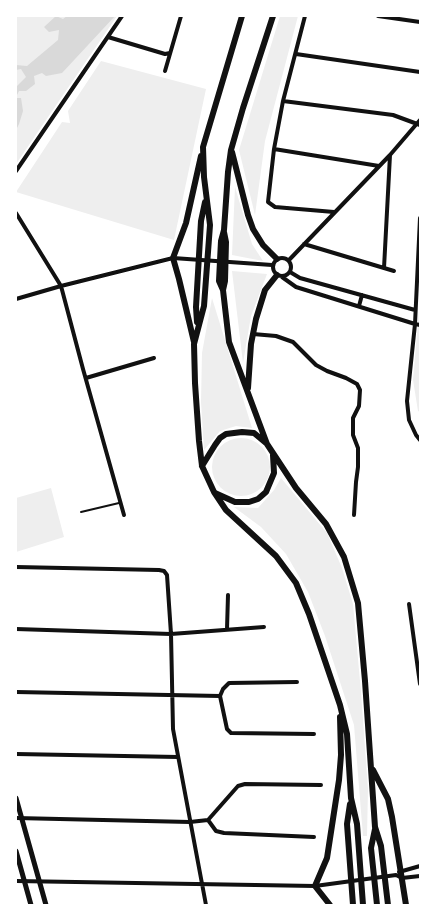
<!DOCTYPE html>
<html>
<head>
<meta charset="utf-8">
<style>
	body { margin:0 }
	#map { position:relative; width:436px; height:921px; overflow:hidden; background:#fff; font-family:Bitter,serif }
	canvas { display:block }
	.frame { position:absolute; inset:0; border:17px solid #fff; pointer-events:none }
</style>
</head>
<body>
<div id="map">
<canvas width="436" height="921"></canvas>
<div class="frame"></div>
</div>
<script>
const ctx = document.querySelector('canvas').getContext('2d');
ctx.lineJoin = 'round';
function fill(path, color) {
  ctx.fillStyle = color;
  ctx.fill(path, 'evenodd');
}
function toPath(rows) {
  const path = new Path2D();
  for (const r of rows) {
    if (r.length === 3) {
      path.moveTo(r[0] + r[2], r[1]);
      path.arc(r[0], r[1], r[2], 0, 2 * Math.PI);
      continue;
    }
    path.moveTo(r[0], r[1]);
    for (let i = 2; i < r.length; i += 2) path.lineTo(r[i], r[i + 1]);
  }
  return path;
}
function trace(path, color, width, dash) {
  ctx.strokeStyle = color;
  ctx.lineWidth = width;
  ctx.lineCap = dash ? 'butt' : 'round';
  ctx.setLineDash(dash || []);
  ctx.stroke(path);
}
const green = toPath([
	[16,16,117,16,16,164],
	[280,16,298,16,265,141,255,215,239,150],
	[101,61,206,89,174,240,16,192,62,122,70,123,68,111],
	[235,187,252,244,263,261,232,255],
	[232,271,267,274,251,316,243,363],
	[212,298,252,428,236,426,220,431,204,450,201,402,202,353],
	[420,299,420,412,418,411,413,380],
	[241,467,29],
	[281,478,327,533,342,568,353,604,361,692,368,789,367,836,363,836,354,725,325,636,308,592,286,554,261,527,234,507,258,508,274,490],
	[51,488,64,537,16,552,16,498]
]);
const water = toPath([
	[56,16,63,19,67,16,115,16,62,73,46,76,42,73,34,76,35,84,26,91,19,91,16,97,16,87,26,77,21,69,16,70,16,65,27,66,58,40,59,30,49,32,44,27],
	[16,98,21,98,23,111,19,124,16,130]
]);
const service = toPath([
	[81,512,119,503]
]);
const minor = toPath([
	[305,16,283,101,274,149,268,202,275,207,334,212],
	[378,16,420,22],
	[108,37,165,54,170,53],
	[296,54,420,72],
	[165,71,181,16],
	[283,101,393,115,420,125],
	[274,149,379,166],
	[16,171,122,16],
	[16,213,61,286,83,369,124,515],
	[420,218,415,324,407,401,409,420,416,435,420,440],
	[304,244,394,271],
	[282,267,9],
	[289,260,390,155,420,120],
	[384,268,390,155],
	[290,272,300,278,415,310],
	[282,277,296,287,415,324,420,325],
	[16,299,61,286,173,258,272,265],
	[359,306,362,295],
	[253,334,276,336,293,342,316,365,327,371,346,378,357,384,360,390,359,406,353,418,353,435,358,448,358,467,356,482,354,515],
	[86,378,154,358],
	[16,567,159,570,164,571,167,575,171,634,173,729,206,905],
	[409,604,420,684],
	[16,629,171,634,264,627],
	[227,629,228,595],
	[297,682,229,683,223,689,220,696,227,729,231,733,314,734],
	[16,692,220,696],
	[16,754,178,757],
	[16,818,190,822,208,820,238,786,245,784,321,785],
	[208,820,216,831,224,833,314,837],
	[399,872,420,866],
	[16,881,315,886,396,875,402,878,420,876]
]);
const tertiary = toPath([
	[16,798,46,905],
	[16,851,31,905]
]);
const primary = toPath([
	[242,16,203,147,204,177,210,225,204,306,194,344,195,383,199,441,202,466,214,492,226,510,276,556,296,583,309,614,340,705,347,734,351,798,357,824,363,905],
	[273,16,243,108,231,150,228,172,224,230,221,241,219,281,223,290,229,342,267,444,296,488,326,524,344,557,358,603,365,681,375,827,381,846,388,905],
	[232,152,248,215,253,229,263,245,277,259],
	[223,290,225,281,226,242,224,232],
	[197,322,196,307,201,221,205,202],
	[194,342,179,279,173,258,186,223,201,156],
	[248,388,251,344,256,319,265,290,277,275],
	[202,466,215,445,220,438,226,434,242,432,254,433,266,443],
	[215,493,235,502,249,502,258,499,266,492,274,473,273,455],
	[373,770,388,799,392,817,406,905],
	[350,804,347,824,353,905],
	[375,829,371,848,377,905],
	[330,905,315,886,327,858,339,780,341,755,340,717]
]);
fill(green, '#eee');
fill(water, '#d9d9d9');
trace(service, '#111', 2);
trace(minor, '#111', 4);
trace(tertiary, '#111', 5);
trace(primary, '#111', 6);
</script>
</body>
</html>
